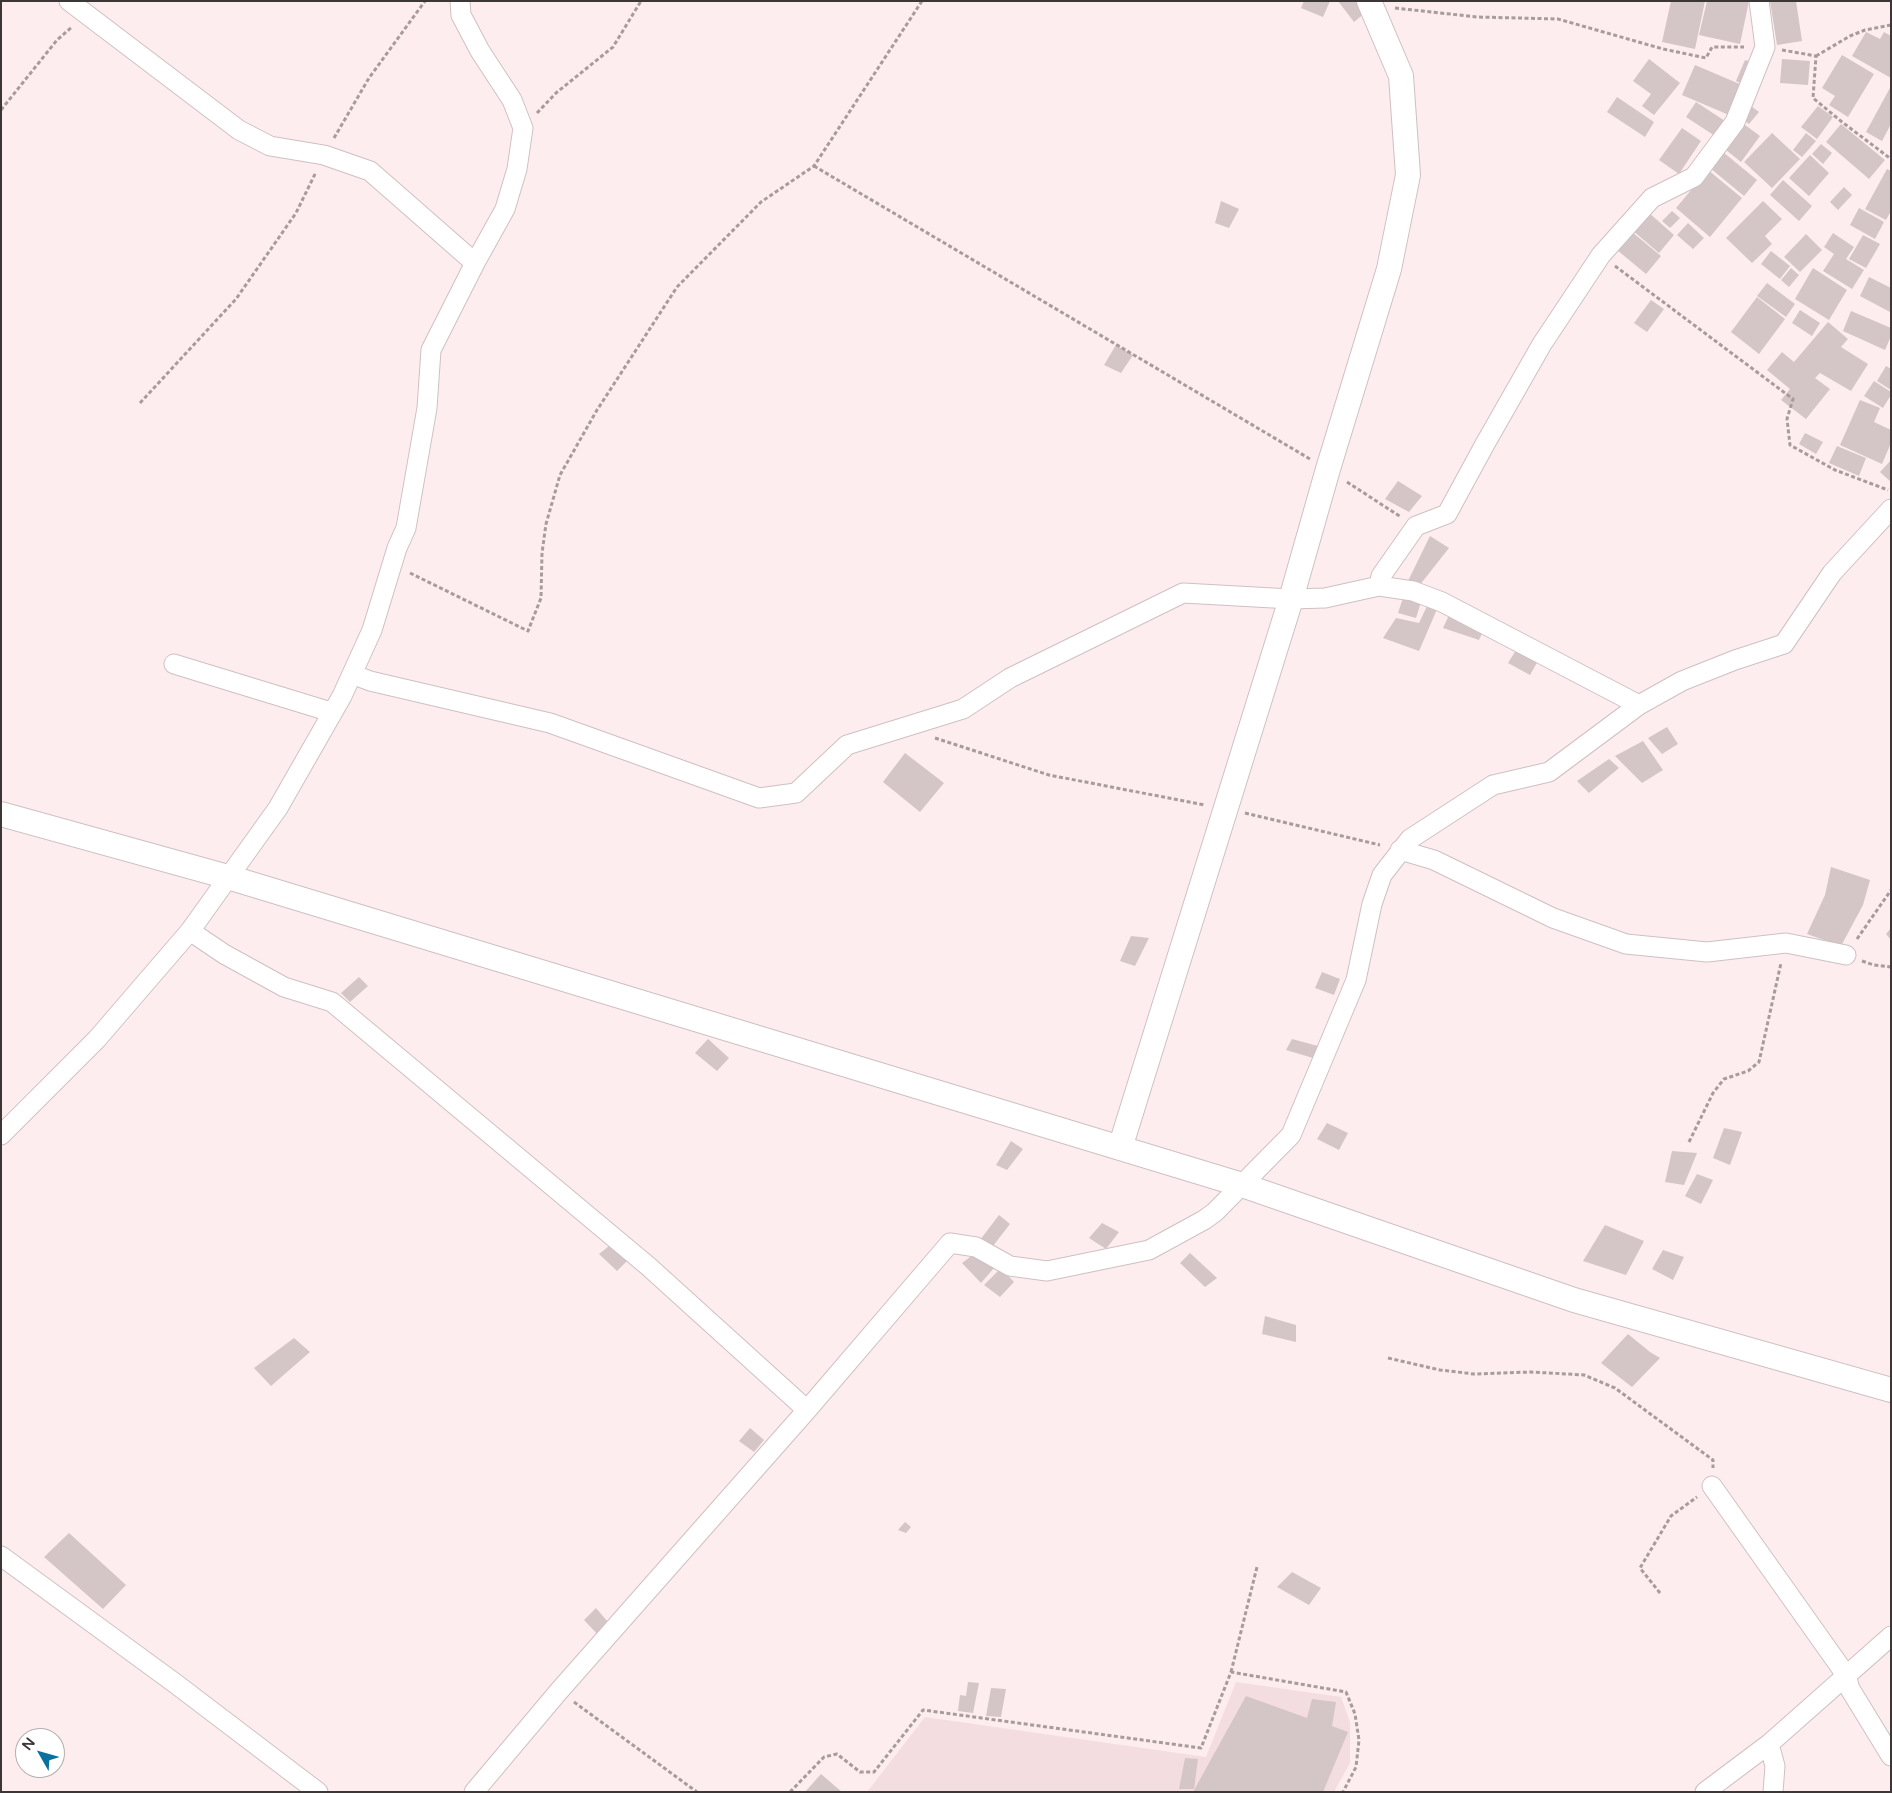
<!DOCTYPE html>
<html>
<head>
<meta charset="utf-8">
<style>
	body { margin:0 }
	#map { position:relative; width:1892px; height:1793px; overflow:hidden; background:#fdedef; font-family:"Varela Round",sans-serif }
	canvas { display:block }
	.frame { position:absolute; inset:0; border:2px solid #3c3636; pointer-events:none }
	.north { position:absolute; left:15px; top:1728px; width:50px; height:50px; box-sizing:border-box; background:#fff; border:1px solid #b1afaf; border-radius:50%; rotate:308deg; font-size:14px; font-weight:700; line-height:20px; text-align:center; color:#3c3636 }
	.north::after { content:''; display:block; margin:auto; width:18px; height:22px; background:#0a709d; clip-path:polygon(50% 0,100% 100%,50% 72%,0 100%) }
</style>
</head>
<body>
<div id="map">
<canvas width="1892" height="1793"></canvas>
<div class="frame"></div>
<div class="north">N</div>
</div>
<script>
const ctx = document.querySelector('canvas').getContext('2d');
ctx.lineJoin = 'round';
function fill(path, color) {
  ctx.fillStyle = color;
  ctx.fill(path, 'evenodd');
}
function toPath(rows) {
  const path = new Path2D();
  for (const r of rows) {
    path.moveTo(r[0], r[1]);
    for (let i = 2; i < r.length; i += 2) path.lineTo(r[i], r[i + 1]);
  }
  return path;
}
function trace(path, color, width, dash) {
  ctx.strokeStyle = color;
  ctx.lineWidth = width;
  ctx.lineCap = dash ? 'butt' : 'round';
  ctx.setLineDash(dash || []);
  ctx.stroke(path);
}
const built = toPath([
	[1236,1682,1341,1697,1350,1722,1350,1763,1334,1792,867,1792,925,1717,1206,1757]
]);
const building = toPath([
	[1304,1,1330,1,1323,17,1301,8],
	[1338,1,1365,1,1371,8,1354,22],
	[1671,1,1705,1,1695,49,1662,42],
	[1707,1,1749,1,1740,44,1699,35],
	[1770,1,1796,1,1802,41,1777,45],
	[1866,32,1880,39,1884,32,1891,36,1891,78,1852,56],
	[1842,55,1874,74,1848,117,1829,105,1835,96,1822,88],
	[1649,59,1680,83,1654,115,1642,106,1651,94,1633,81],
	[1782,59,1810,61,1808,85,1780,83],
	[1745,60,1755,63,1745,85,1736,81],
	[1695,65,1742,85,1729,115,1682,95],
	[1891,86,1891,124,1882,141,1866,132],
	[1617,97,1654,122,1645,137,1607,112],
	[1696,102,1725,121,1715,136,1686,117],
	[1751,106,1759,112,1749,124,1741,118],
	[1818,106,1833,117,1817,139,1801,127],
	[1841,124,1885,160,1869,179,1826,142],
	[1745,125,1760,136,1741,162,1726,150],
	[1682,128,1701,141,1679,174,1659,160],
	[1772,133,1800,159,1772,188,1744,162],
	[1806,133,1816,141,1802,157,1793,150],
	[1821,144,1832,153,1823,164,1812,154],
	[1723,152,1757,180,1744,196,1710,168],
	[1810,155,1829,173,1809,196,1789,178],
	[1887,169,1891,171,1891,211,1886,220,1865,209],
	[1708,170,1742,198,1710,237,1676,208],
	[1783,180,1812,206,1799,221,1770,195],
	[1844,187,1852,195,1838,210,1830,202],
	[1221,201,1239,209,1229,228,1215,223],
	[1763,201,1782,219,1765,236,1772,244,1752,263,1726,238],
	[1859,208,1884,222,1875,239,1850,225],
	[1672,211,1680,218,1670,228,1662,221],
	[1648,212,1674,235,1659,253,1632,230],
	[1688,223,1704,238,1693,249,1677,235],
	[1632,232,1661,256,1646,274,1617,250],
	[1833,233,1854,247,1846,259,1864,270,1852,289,1823,271,1834,254,1824,247],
	[1806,234,1822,250,1800,272,1784,257],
	[1863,235,1880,244,1866,268,1849,259],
	[1771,251,1790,266,1780,279,1761,264],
	[1791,268,1799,275,1789,287,1781,280],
	[1813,268,1847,290,1829,320,1795,299],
	[1869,277,1891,288,1890,312,1860,296],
	[1767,283,1795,304,1786,317,1757,296],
	[1757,297,1785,319,1759,354,1731,332],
	[1651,300,1664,309,1647,332,1634,323],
	[1800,310,1820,323,1812,336,1792,323],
	[1851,311,1891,328,1891,336,1885,350,1843,331],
	[1828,322,1848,339,1841,347,1868,364,1851,391,1820,373,1815,378,1830,389,1806,419,1781,400,1790,389,1767,370,1782,352,1794,362],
	[1116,345,1133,355,1121,373,1104,365],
	[1886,366,1891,369,1891,390,1877,381],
	[1874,381,1891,392,1891,395,1883,408,1864,396],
	[1860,400,1880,408,1874,422,1891,430,1891,443,1882,464,1840,445],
	[1805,433,1823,442,1816,454,1799,444],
	[1837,446,1866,458,1859,476,1829,463],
	[1891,460,1891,482,1880,472],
	[1398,481,1422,496,1409,512,1385,499],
	[1430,536,1449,548,1419,586,1408,581],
	[1403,598,1421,602,1416,618,1398,613],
	[1429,602,1438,607,1419,651,1383,638,1396,618,1419,623],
	[1450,613,1485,627,1479,640,1443,628],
	[1518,647,1539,659,1530,675,1508,663],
	[1667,727,1678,744,1662,754,1648,738],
	[1643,741,1663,770,1642,783,1615,756],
	[905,753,944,783,920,812,883,782],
	[1609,759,1619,768,1589,793,1577,781],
	[1831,867,1870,880,1863,905,1841,946,1807,934,1825,895],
	[1891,928,1891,940,1886,934],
	[1131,936,1149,938,1135,966,1120,961],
	[1322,972,1340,979,1334,995,1315,988],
	[359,977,368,986,350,1002,341,993],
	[708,1039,729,1058,717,1071,695,1053],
	[1292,1039,1318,1046,1313,1058,1286,1050],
	[1327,1123,1348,1133,1339,1150,1317,1139],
	[1724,1128,1742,1132,1730,1165,1713,1158],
	[1011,1141,1023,1149,1007,1170,996,1165],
	[1672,1151,1697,1153,1684,1185,1665,1182],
	[1697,1174,1713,1180,1701,1204,1685,1196],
	[999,1215,1010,1224,993,1246,980,1240],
	[1102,1223,1119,1232,1106,1249,1089,1238],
	[1605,1225,1644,1241,1626,1275,1583,1261],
	[609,1246,628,1260,617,1271,599,1254],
	[1663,1250,1684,1257,1673,1280,1652,1269],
	[1190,1253,1217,1278,1205,1287,1180,1263],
	[974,1254,994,1268,981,1283,962,1263],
	[1001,1268,1014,1282,1000,1297,984,1285],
	[1265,1316,1296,1325,1296,1342,1262,1334],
	[1628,1334,1650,1352,1660,1358,1632,1387,1601,1363],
	[294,1338,310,1352,271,1386,254,1368],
	[750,1428,764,1440,754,1452,739,1441],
	[905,1522,911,1527,906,1533,898,1530],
	[69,1533,126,1585,103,1609,44,1557],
	[1292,1572,1321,1588,1309,1605,1277,1587],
	[596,1608,613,1628,601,1638,584,1620],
	[968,1682,979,1683,973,1713,958,1711,960,1695,966,1696],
	[991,1688,1006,1689,1001,1717,986,1716],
	[1246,1696,1307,1718,1312,1699,1336,1702,1332,1726,1348,1732,1323,1792,1193,1792],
	[1185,1758,1198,1759,1194,1789,1179,1789],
	[821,1774,842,1792,805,1792]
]);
const path = toPath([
	[1395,8,1477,17,1558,19,1663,49,1706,58,1712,47,1744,47],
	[1782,50,1816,56,1813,98,1842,122,1891,159],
	[1816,56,1850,36,1865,30,1891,25],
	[1,110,57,40,72,27],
	[537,113,556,93,613,47,641,1],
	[334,138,369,78,425,1],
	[814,166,1310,459],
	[1615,266,1793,399,1787,419,1790,445,1835,470,1888,490],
	[140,403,236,299,296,213,316,172],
	[1347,482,1401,517],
	[410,573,528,631,541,598,542,553,546,524,560,475,597,410,677,287,761,202,814,166,922,1],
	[935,738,1049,775,1205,805],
	[1245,813,1380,845],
	[1857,939,1891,890],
	[1862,961,1874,965,1891,967],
	[1689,1142,1713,1093,1724,1079,1748,1071,1759,1062,1781,963],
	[1388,1358,1440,1370,1474,1374,1531,1372,1584,1375,1615,1388,1713,1460,1713,1468],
	[1660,1593,1640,1568,1671,1516,1697,1497],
	[1231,1672,1257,1567],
	[574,1702,697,1792],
	[790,1792,824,1757,837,1754,860,1772,874,1772,923,1710,1201,1748,1231,1672,1346,1692,1355,1714,1359,1740,1356,1767,1343,1792]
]);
const minor = toPath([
	[69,1,239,130,270,146,324,155,370,171,475,263],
	[1379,586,1381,576,1416,526,1447,514,1485,444,1542,344,1601,255,1652,198,1694,177,1735,122,1765,47,1759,1],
	[174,664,331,712],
	[352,674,370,681,550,723,759,798,796,793,847,745,963,709,1010,678,1183,593,1291,599,1325,598,1379,586,1413,591,1442,602,1639,705],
	[1400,850,1434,860,1553,918,1626,944,1707,952,1786,943,1846,955],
	[190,931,224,954,284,987,332,1002,648,1266,807,1410],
	[1,1135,97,1039,190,931,278,808,342,696,372,630,397,548,406,528,427,408,431,350,475,263,505,209,517,169,523,128,512,100,480,51,461,15,460,1],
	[1712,1486,1846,1675,1850,1689,1891,1756],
	[1,1556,176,1684,318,1792],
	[1769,1744,1775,1766,1773,1792],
	[474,1792,559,1691,807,1410,950,1243,976,1247,1010,1266,1047,1271,1149,1250,1204,1220,1215,1212,1291,1135,1356,980,1372,904,1382,875,1410,839,1493,785,1549,772,1639,705,1682,681,1735,660,1784,644,1832,573,1891,509],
	[1705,1792,1769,1744,1891,1636]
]);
const tertiary = toPath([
	[1,814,228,877,1242,1185,1574,1300,1891,1390],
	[1120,1148,1291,599,1328,469,1389,269,1408,175,1401,76,1369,1]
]);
fill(built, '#f4dde0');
fill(building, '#d4c5c6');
trace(minor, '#cfc0c2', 21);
trace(tertiary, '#cfc0c2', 26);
trace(path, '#a79b9c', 3, [4, 2.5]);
trace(minor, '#fff', 19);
trace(tertiary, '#fff', 24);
</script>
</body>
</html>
